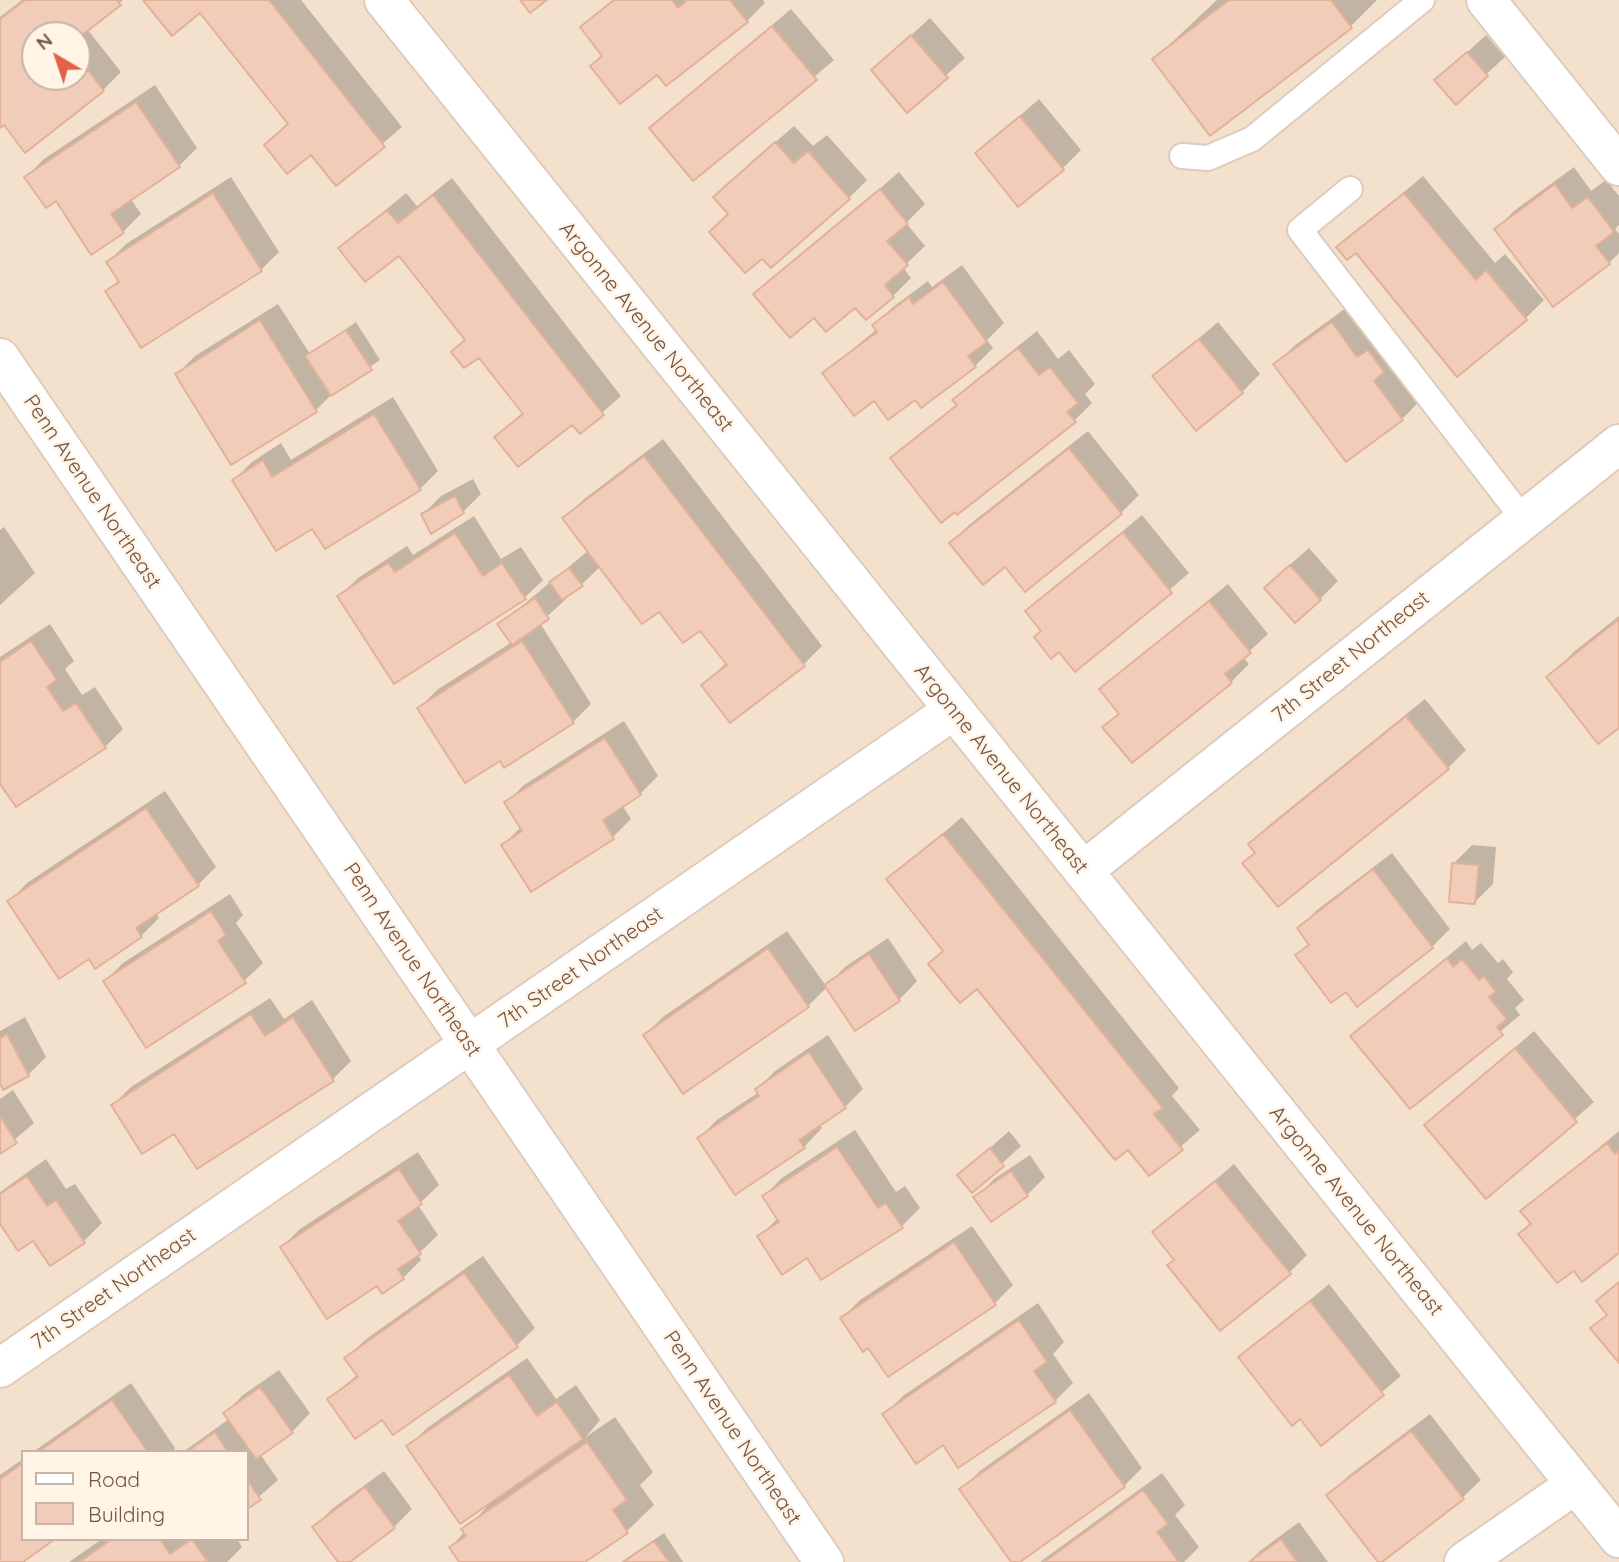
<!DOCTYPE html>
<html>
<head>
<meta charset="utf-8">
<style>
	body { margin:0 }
	#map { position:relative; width:1619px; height:1562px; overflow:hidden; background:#fcefe0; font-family:Quicksand,sans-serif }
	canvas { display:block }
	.legend { position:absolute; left:21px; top:1450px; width:228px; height:91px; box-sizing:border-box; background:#fff4e5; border:2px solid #c7b4a6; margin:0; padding:9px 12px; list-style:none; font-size:21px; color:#725548 }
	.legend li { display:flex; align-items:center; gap:14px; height:35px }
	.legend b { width:35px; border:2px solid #c7b4a6 }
	.north { position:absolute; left:21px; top:21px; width:70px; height:70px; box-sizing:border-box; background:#fff4e5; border:2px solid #c7b4a6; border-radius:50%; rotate:321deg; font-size:19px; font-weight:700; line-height:28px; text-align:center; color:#725548 }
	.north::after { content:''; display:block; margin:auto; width:24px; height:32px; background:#e56145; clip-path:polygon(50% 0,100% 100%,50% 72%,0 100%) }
</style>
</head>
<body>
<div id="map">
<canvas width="1619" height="1562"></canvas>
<ul class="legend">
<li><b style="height:9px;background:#fff"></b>Road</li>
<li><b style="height:19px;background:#f1ccb8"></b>Building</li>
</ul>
<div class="north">N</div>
</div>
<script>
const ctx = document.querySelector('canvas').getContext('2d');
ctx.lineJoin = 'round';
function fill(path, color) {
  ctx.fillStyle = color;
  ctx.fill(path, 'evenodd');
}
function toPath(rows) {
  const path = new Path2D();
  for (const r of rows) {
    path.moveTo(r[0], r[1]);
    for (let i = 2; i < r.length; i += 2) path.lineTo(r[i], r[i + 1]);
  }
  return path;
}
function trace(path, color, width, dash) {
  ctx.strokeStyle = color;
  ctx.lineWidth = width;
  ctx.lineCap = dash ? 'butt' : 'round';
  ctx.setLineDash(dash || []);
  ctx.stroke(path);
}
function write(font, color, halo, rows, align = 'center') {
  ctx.font = font + ' Quicksand,sans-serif';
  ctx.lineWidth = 5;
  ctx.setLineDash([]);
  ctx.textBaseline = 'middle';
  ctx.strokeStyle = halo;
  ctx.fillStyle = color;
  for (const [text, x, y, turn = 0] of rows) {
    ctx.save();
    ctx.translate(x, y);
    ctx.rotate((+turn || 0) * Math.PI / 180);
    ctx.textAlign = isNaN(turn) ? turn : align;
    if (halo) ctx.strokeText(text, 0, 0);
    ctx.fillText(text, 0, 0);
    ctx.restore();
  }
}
const residential = toPath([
	[0,0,1619,0,1619,1562,0,1562],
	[35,35,77,35,77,77,35,77],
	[23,1452,247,1452,247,1539,23,1539]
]);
const shadow = toPath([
	[22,0,123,0,87,29,121,72,103,90,26,150,4,123,0,126,0,17],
	[35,35,77,35,77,77,35,77],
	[145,0,301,0,402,127,336,184,311,152,266,145,289,123,201,11],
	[612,0,763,0,765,3,747,21,657,73,604,55,582,27],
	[1217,0,1377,0,1351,26,1211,133,1154,59],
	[791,9,834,60,693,179,651,128],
	[930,18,965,58,908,110,873,70],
	[1486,35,1505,57,1456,102,1437,80],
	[155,85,197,148,179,166,130,198,141,214,123,232,56,199,26,177,44,159],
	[1039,99,1081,150,1063,168,977,153],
	[794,126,813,146,827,135,867,180,849,198,762,256,730,213,733,179],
	[1574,167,1591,191,1606,180,1619,196,1619,225,1615,229,1619,234,1619,253,1609,263,1496,229,1514,211],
	[899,172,925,204,906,223,925,246,903,267,911,278,893,296,866,318,855,305,815,315,756,295],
	[1423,176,1495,263,1505,254,1544,300,1526,318,1356,251,1339,247],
	[231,177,279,252,261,270,107,291,119,280,108,262,126,244],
	[452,178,621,396,580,432,572,423,496,437,523,412,479,355,453,352,466,339,400,253,340,248,406,193,417,206],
	[962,265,1004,323,987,340,993,348,975,366,916,398,874,399,824,373,877,329,874,325,893,307,928,281,932,287],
	[278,304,310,354,356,322,380,360,334,392,316,410,177,374,195,356],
	[1350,305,1420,401,1402,419,1276,364,1294,346],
	[1218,322,1260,374,1242,392,1155,376],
	[1037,331,1058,359,1069,350,1095,384,1085,394,1092,403,1074,421,893,458,958,403,955,400,973,382],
	[393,397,438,471,420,489,325,547,312,526,234,480,252,462,281,443,291,460],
	[1088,431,1139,495,1121,513,1006,565,951,543,969,525],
	[663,439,822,646,804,664,731,721,703,685,727,662,700,628,659,609,601,566,581,585,564,596,566,599,540,623,591,704,573,722,500,758,419,708,437,690,512,642,499,625,589,550,565,518,583,500],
	[473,479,481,494,463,512,423,514,441,496],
	[1142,515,1189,573,1076,670,1027,611],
	[474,516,501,559,521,547,543,580,524,598,340,596,358,578,407,546,413,555],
	[4,527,35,573,0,605,0,530],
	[1309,548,1338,581,1320,599,1284,570],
	[1228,584,1268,634,1243,657,1249,664,1231,682,1105,727,1120,712,1101,689],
	[1619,616,1619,725,1548,677,1575,651],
	[50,624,74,661,65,669,82,695,95,687,123,729,105,747,0,780,0,657],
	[1425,699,1466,750,1448,768,1245,863,1256,851,1250,844,1268,826],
	[624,721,658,776,640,794,622,805,631,819,613,837,503,845,522,826,506,803,524,785],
	[165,791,216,867,198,885,156,913,159,918,141,936,96,967,89,957,9,902,27,883],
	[962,817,1179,1088,1172,1096,1200,1130,1149,1174,977,987,889,879],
	[1472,845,1496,847,1493,884,1475,902,1454,863],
	[1392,853,1450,929,1432,947,1357,1004,1346,990,1297,956,1310,943,1299,928,1317,910],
	[230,894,243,915,236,923,263,963,244,981,105,981,123,963],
	[787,931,826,986,845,967,888,938,917,981,899,1000,856,1029,827,987,808,1006,684,1092,645,1035,663,1017],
	[1466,941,1472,950,1481,943,1498,963,1503,959,1513,972,1507,979,1524,1000,1515,1008,1520,1015,1410,1107,1353,1036],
	[270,998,284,1019,312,1000,351,1061,333,1079,175,1131,113,1105,131,1087],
	[25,1017,46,1057,28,1075,0,1080,0,1031],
	[1534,1031,1594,1102,1487,1196,1426,1125],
	[828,1035,863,1089,845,1107,819,1124,822,1128,804,1147,735,1193,699,1138,717,1120,759,1092,757,1089,775,1071],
	[13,1090,34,1123,0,1152,0,1099],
	[855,1130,896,1192,905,1186,920,1208,902,1226,821,1278,807,1256,760,1236,778,1218,764,1196,782,1178],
	[1009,1131,1021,1146,972,1191,960,1175],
	[1619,1131,1619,1251,1521,1234,1532,1222,1523,1211],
	[418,1152,439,1185,418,1205,438,1235,418,1254,421,1260,403,1278,377,1284,282,1247,300,1229],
	[1030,1155,1045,1177,1027,1195,976,1198,994,1179],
	[46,1159,66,1189,75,1184,102,1223,84,1241,34,1238,0,1221,0,1192],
	[1234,1164,1307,1255,1289,1273,1175,1259,1154,1233],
	[972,1226,1013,1285,995,1303,869,1345,842,1318,860,1300],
	[483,1256,535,1328,516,1346,382,1417,329,1399,358,1374,346,1358,365,1340],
	[1329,1284,1401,1376,1321,1443,1300,1417,1241,1358],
	[1038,1303,1064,1342,1053,1354,1073,1383,1055,1401,943,1443,885,1414,903,1396],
	[527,1358,556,1399,576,1385,600,1420,586,1437,615,1417,653,1472,640,1485,654,1505,627,1531,582,1562,461,1562,451,1547,489,1504,409,1446,427,1428],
	[279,1370,310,1413,292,1432,260,1454,278,1480,247,1507,247,1452,183,1452,229,1419,225,1413,243,1395],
	[131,1383,175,1448,172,1452,33,1452],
	[1089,1393,1142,1468,1124,1486,1013,1562,962,1489,980,1471],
	[1430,1414,1481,1480,1462,1498,1329,1495,1347,1477],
	[23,1459,20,1562,0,1562,0,1475],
	[384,1471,412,1509,394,1527,347,1562,340,1562,314,1527,332,1509],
	[1162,1473,1185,1505,1175,1515,1199,1547,1184,1562,1040,1562],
	[1299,1522,1328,1562,1249,1562,1260,1551],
	[664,1533,683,1562,621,1562],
	[102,1539,237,1539,242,1547,227,1562,69,1562]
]);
const building = toPath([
	[25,0,117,0,121,5,77,39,77,35,35,35,35,77,77,77,77,56,104,91,25,153,4,125,0,128,0,19,25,0],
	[143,0,269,0,385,147,336,186,311,155,287,174,264,145,288,124,200,13,172,36,143,0],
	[520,0,547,0,530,13,520,0],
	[614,0,672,0,678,8,687,0,730,0,748,22,666,86,657,75,620,104,590,66,602,56,580,27,614,0],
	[1229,0,1331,0,1352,28,1210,136,1152,59,1229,0],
	[772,26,817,80,693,181,649,128,772,26],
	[911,35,948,78,907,113,871,70,911,35],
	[1467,52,1488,76,1456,105,1434,80,1467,52],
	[136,102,180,167,111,214,124,233,91,255,56,201,46,208,24,177,136,102],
	[1020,116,1064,170,1018,207,975,153,1020,116],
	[775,142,794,163,808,151,850,199,771,268,762,259,745,273,709,232,728,214,713,197,775,142],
	[1555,184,1572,208,1588,197,1614,232,1596,246,1610,264,1553,307,1494,229,1555,184],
	[880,189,908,224,887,241,908,265,885,285,894,297,866,320,855,308,826,332,814,318,790,338,753,294,880,189],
	[213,193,262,271,141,348,105,291,119,282,106,262,213,193],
	[1404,193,1476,280,1486,270,1527,320,1457,377,1356,253,1347,260,1336,247,1404,193],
	[433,195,604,415,580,434,572,425,518,467,494,437,523,414,479,358,464,368,451,352,465,340,399,256,365,282,338,248,387,210,398,223,433,195],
	[943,282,987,342,968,356,976,367,921,408,915,400,888,420,874,401,854,416,822,373,877,332,872,325,909,297,913,304,943,282],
	[260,320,317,412,231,465,175,374,260,320],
	[1332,322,1357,357,1368,350,1384,372,1374,381,1403,420,1346,462,1273,364,1332,322],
	[346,330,372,370,331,396,305,356,346,330],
	[1199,339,1243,393,1196,431,1152,376,1199,339],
	[1018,348,1039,375,1050,367,1078,403,1067,412,1076,422,957,515,955,512,941,523,890,458,957,405,952,400,1018,348],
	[374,414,421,490,325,549,312,529,276,551,232,480,263,460,272,477,374,414],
	[1069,448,1122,514,1025,592,1005,567,983,585,949,543,1069,448],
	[644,456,805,666,730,723,701,685,727,665,700,631,683,643,659,612,642,624,562,518,644,456],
	[455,496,464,513,431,534,421,514,455,496],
	[1123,532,1172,593,1075,672,1059,652,1051,659,1034,637,1041,631,1025,611,1123,532],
	[455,533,483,576,502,563,526,599,394,684,337,596,388,563,395,572,455,533],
	[1290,565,1321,600,1295,623,1264,588,1290,565],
	[569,568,583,586,562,600,549,582,569,568],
	[535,598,549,619,512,645,497,624,535,598],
	[1209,601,1251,653,1225,674,1232,683,1132,763,1102,727,1119,714,1099,689,1209,601],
	[1619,619,1619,728,1598,744,1546,677,1619,619],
	[31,641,57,680,47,687,63,711,76,703,106,748,16,807,0,784,0,662,31,641],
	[522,641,574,723,504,768,500,761,465,783,417,708,522,641],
	[1406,716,1449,769,1278,907,1242,863,1255,853,1248,844,1406,716],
	[605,738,641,795,603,820,614,839,531,892,501,845,522,831,504,802,605,738],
	[146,808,199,886,136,928,142,937,95,969,89,959,59,979,7,901,146,808],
	[943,834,1163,1108,1154,1114,1183,1150,1149,1176,1128,1150,1115,1160,977,989,960,1003,928,964,943,951,886,879,943,834],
	[1452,863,1479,865,1475,904,1449,902,1452,863],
	[1373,869,1433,948,1357,1007,1346,992,1331,1003,1295,955,1309,945,1297,928,1373,869],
	[211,911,226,935,218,941,246,983,146,1048,103,981,211,911],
	[768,948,809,1007,683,1094,643,1035,768,948],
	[869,954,900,1001,855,1031,824,985,869,954],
	[1447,958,1453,967,1462,959,1479,980,1484,976,1496,992,1489,997,1507,1019,1497,1027,1503,1035,1410,1109,1350,1036,1447,958],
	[251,1014,265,1036,293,1017,334,1081,197,1169,174,1134,142,1154,111,1105,251,1014],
	[7,1034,29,1076,3,1090,0,1083,0,1038,7,1034],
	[1515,1048,1577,1122,1486,1199,1424,1125,1515,1048],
	[809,1052,846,1108,799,1140,805,1148,735,1195,697,1138,759,1096,755,1089,809,1052],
	[0,1116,17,1143,0,1154,0,1116],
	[1607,1143,1615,1154,1619,1151,1619,1253,1582,1282,1574,1271,1557,1283,1518,1234,1531,1224,1520,1211,1607,1143],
	[837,1147,878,1208,886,1203,903,1228,821,1280,807,1258,782,1275,757,1236,779,1222,762,1196,837,1147],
	[990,1148,1004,1166,972,1193,957,1175,990,1148],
	[399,1169,422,1204,398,1221,421,1254,398,1269,404,1279,382,1294,377,1286,327,1319,280,1247,399,1169],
	[1011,1171,1028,1196,991,1222,973,1197,1011,1171],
	[27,1176,47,1206,56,1200,85,1243,50,1266,33,1241,18,1251,0,1224,0,1194,27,1176],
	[1215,1181,1291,1274,1220,1331,1167,1265,1174,1260,1152,1232,1215,1181],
	[954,1242,996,1305,888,1377,868,1348,863,1352,840,1318,954,1242],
	[464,1273,518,1347,393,1435,382,1420,355,1439,327,1399,358,1377,344,1358,464,1273],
	[1619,1282,1619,1363,1590,1328,1607,1315,1596,1301,1619,1282],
	[1310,1301,1384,1395,1321,1446,1300,1419,1292,1426,1238,1357,1310,1301],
	[1019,1320,1047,1362,1034,1371,1056,1402,958,1468,943,1445,916,1464,882,1414,1019,1320],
	[509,1375,537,1416,557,1402,583,1439,460,1524,406,1446,509,1375],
	[260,1387,293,1433,256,1459,223,1413,260,1387],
	[112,1400,148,1452,38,1452,112,1400],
	[1070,1410,1125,1487,1020,1562,1011,1562,959,1489,1070,1410],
	[1411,1431,1464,1499,1382,1562,1378,1562,1326,1495,1411,1431],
	[215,1432,228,1452,187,1452,215,1432],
	[587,1442,627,1500,613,1510,628,1533,585,1562,459,1562,449,1547,466,1536,461,1529,587,1442],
	[23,1463,23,1539,55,1539,23,1562,0,1562,0,1479,23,1463],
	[247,1479,261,1500,247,1509,247,1479],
	[365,1487,395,1528,350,1562,338,1562,312,1527,365,1487],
	[1143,1490,1168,1524,1157,1532,1179,1562,1044,1562,1143,1490],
	[112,1539,160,1539,170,1554,192,1539,208,1562,79,1562,112,1539],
	[1281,1539,1297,1562,1249,1562,1281,1539],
	[654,1541,669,1562,623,1562,654,1541]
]);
const lane = toPath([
	[1182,156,1208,158,1252,139,1422,0],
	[1350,189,1300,230,1524,520]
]);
const street = toPath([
	[384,0,1619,1538],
	[1486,0,1619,166],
	[0,358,824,1562],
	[1083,871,1619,444],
	[0,1368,954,710],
	[1464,1562,1576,1484]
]);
const streetNames = [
	["Argonne Avenue Northeast",646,327,51],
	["Penn Avenue Northeast",92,492,56],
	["7th Street Northeast",1351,657,-39],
	["Argonne Avenue Northeast",1001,769,51],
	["Penn Avenue Northeast",412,960,56],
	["7th Street Northeast",581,968,-35],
	["Argonne Avenue Northeast",1356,1211,51],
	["7th Street Northeast",114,1289,-35],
	["Penn Avenue Northeast",732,1428,56]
];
fill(residential, '#f3e1ce');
fill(shadow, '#0003');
fill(building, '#f1ccb8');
trace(building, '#e3b198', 2);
trace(lane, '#dfcbbc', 28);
trace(street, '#dfcbbc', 42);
trace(lane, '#fff', 24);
trace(street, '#fff', 38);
write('21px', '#725548', '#fff4e5', streetNames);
</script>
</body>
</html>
